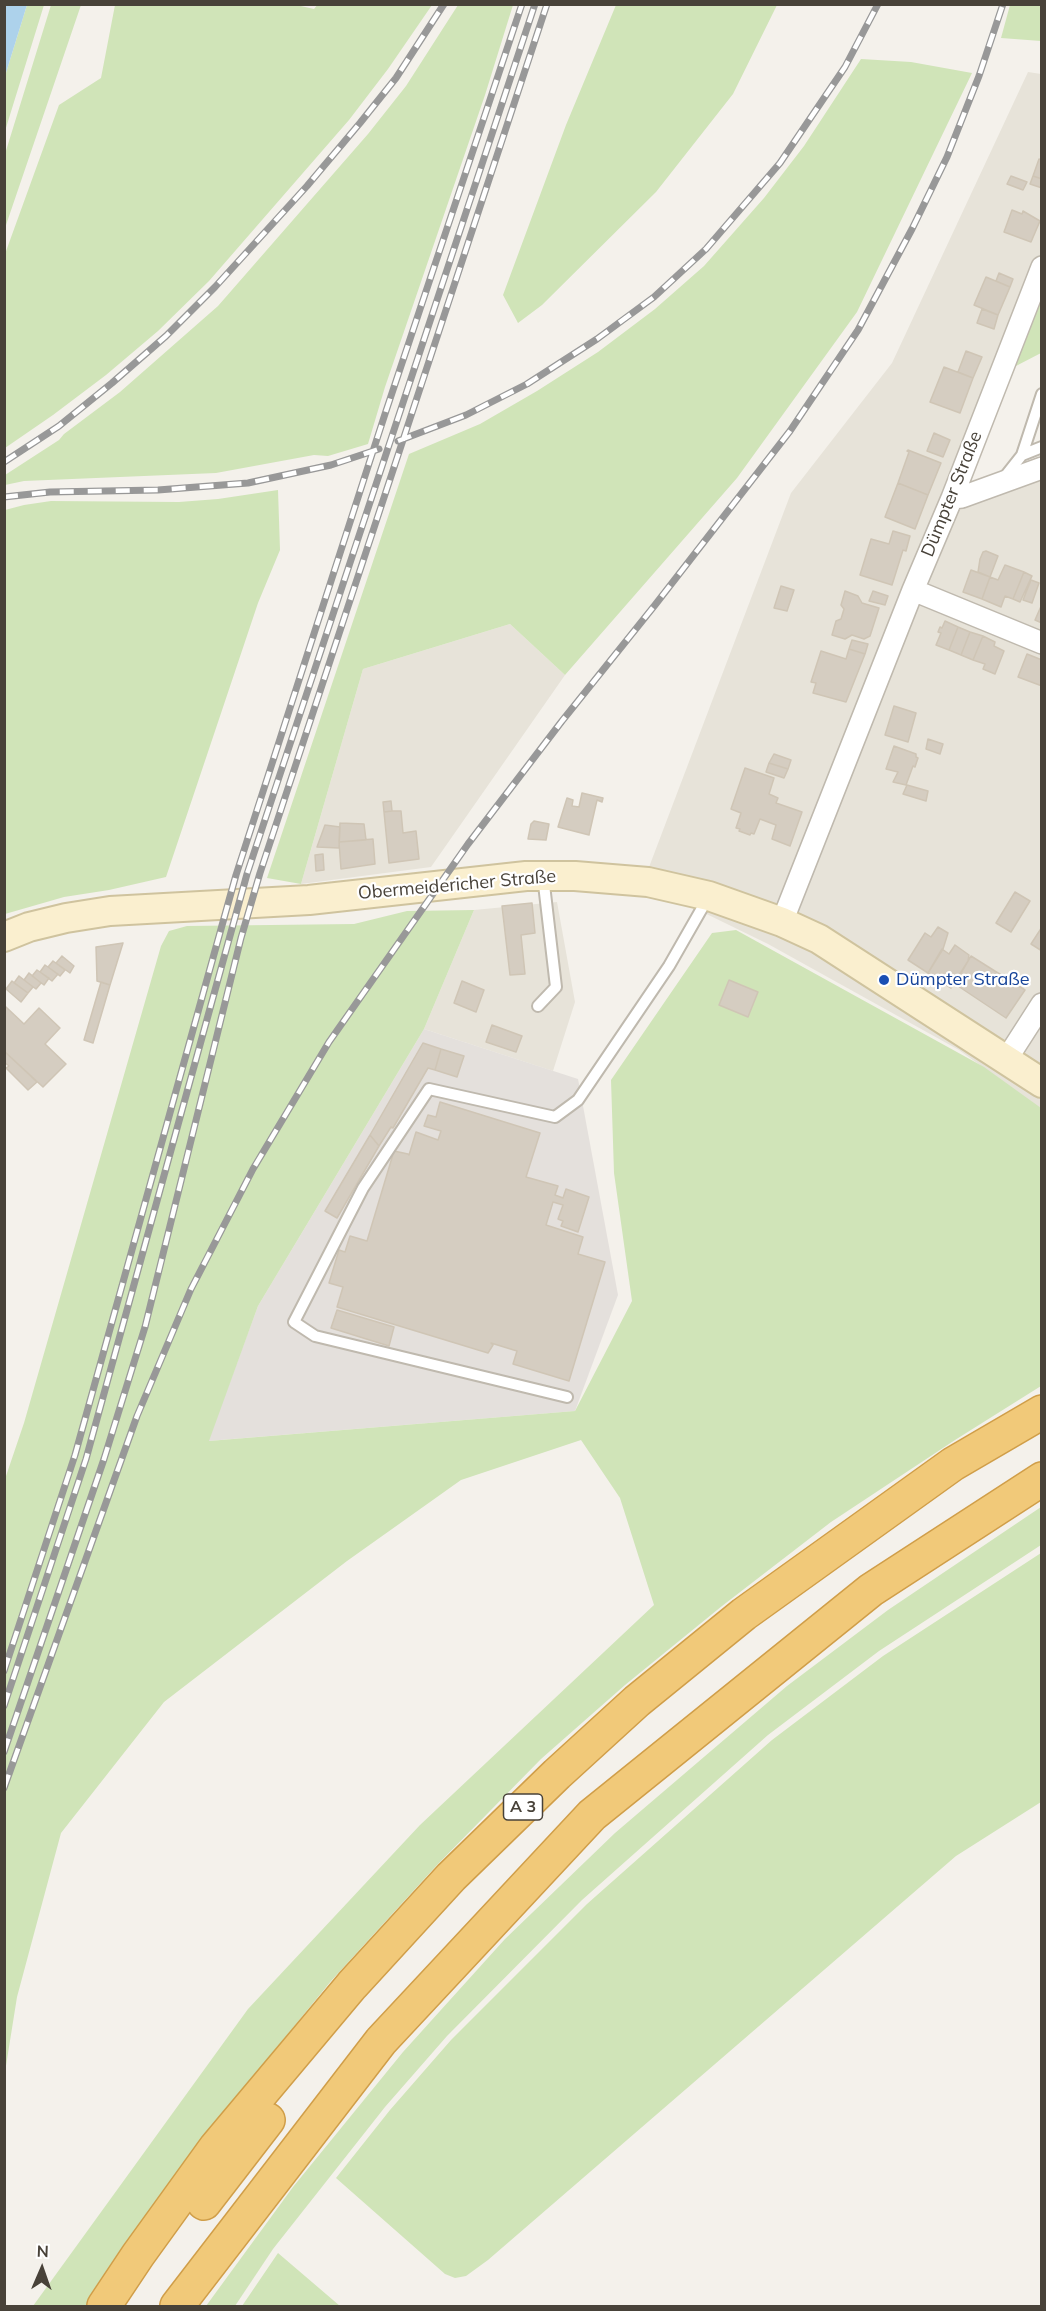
<!DOCTYPE html>
<html>
<head>
<meta charset="utf-8">
<style>
	body { margin:0 }
	#map { position:relative; width:1046px; height:2311px; overflow:hidden; background:#f4f1eb; font-family:Mulish,sans-serif }
	canvas { display:block }
	.frame { position:absolute; inset:0; border:6px solid #484239; pointer-events:none }
	.north { position:absolute; left:12px; top:2239px; width:60px; height:60px; -webkit-text-stroke:4px #fff; paint-order:stroke; rotate:2deg; font-size:16px; font-weight:700; line-height:24px; text-align:center; color:#484239 }
	.north::after { content:''; display:block; margin:auto; width:21px; height:27px; background:#484239; clip-path:polygon(50% 0,100% 100%,50% 72%,0 100%) }
</style>
</head>
<body>
<div id="map">
<canvas width="1046" height="2311"></canvas>
<div class="frame"></div>
<div class="north">N</div>
</div>
<script>
const ctx = document.querySelector('canvas').getContext('2d');
ctx.lineJoin = 'round';
function fill(path, color) {
  ctx.fillStyle = color;
  ctx.fill(path, 'evenodd');
}
function toPath(rows) {
  const path = new Path2D();
  for (const r of rows) {
    path.moveTo(r[0], r[1]);
    for (let i = 2; i < r.length; i += 2) path.lineTo(r[i], r[i + 1]);
  }
  return path;
}
function trace(path, color, width, dash) {
  ctx.strokeStyle = color;
  ctx.lineWidth = width;
  ctx.lineCap = dash ? 'butt' : 'round';
  ctx.setLineDash(dash || []);
  ctx.stroke(path);
}
function write(font, color, halo, rows, align = 'center') {
  ctx.font = font + ' Mulish,sans-serif';
  ctx.lineWidth = 4.5;
  ctx.setLineDash([]);
  ctx.textBaseline = 'middle';
  ctx.strokeStyle = halo;
  ctx.fillStyle = color;
  for (const [text, x, y, turn = 0] of rows) {
    ctx.save();
    ctx.translate(x, y);
    ctx.rotate((+turn || 0) * Math.PI / 180);
    ctx.textAlign = isNaN(turn) ? turn : align;
    if (halo) ctx.strokeText(text, 0, 0);
    ctx.fillText(text, 0, 0);
    ctx.restore();
  }
}
const residential = toPath([
	[1028,72,1041,74,1041,297,1010,370,969,487,1041,463,1041,1109,959,1050,768,944,643,883,791,493,892,363],
	[510,624,565,675,431,867,301,884,363,669],
	[557,902,575,1002,553,1071,424,1029,474,910]
]);
const industrial = toPath([
	[424,1029,578,1079,618,1295,575,1411,208,1441,258,1306]
]);
const green = toPath([
	[292,4,314,9,318,4,432,5,388,69,349,120,209,281,158,331,106,375,53,415,5,448,5,254,59,105,101,78,115,5],
	[27,5,44,5,5,131,5,76],
	[51,5,81,5,5,228,5,154],
	[458,5,513,5,485,95,385,387,368,444,328,456,314,455,216,473,24,481,5,485,5,475,59,440,64,434,120,392,218,306,368,134,406,86],
	[616,5,777,5,733,94,656,192,542,305,518,323,503,295,566,125],
	[1010,5,1041,5,1041,41,1001,38],
	[861,59,911,62,972,73,857,312,737,478,565,675,510,624,363,669,301,884,267,878,409,454,480,424,537,391,598,352,655,309,704,266,764,198,804,146],
	[1041,297,1041,353,1014,367],
	[278,490,280,550,258,603,166,877,109,890,64,897,5,914,5,510,24,505,51,501,179,502,218,499],
	[474,910,424,1029,258,1306,209,1441,575,1411,632,1301,614,1173,611,1080,712,933,736,930,984,1067,1041,1108,1041,1386,955,1440,831,1522,722,1606,625,1685,541,1759,437,1865,331,1981,199,2143,118,2256,86,2306,33,2306,248,2009,420,1825,654,1605,620,1498,581,1440,461,1480,347,1561,164,1702,61,1833,17,1997,5,2072,5,1479,24,1423,161,946,169,931,187,926,354,924,407,911],
	[1041,1507,1041,1545,879,1651,768,1735,582,1900,447,2036,385,2107,273,2249,235,2306,206,2306,293,2187,403,2052,505,1939,615,1833,787,1686,888,1610],
	[1041,1553,1041,1802,956,1856,488,2260,466,2276,455,2278,445,2274,336,2178,390,2110,451,2040,587,1904,772,1740,883,1656],
	[278,2253,340,2306,242,2306]
]);
const water = toPath([
	[5,4,27,5,5,76,4,5]
]);
const building = toPath([
	[1039,159,1042,160,1042,179,1033,176,1039,159],
	[1011,176,1027,182,1023,190,1007,184,1011,176],
	[1033,176,1042,179,1042,188,1030,184,1033,176],
	[1012,210,1022,214,1023,211,1040,221,1031,242,1004,232,1012,210],
	[999,273,1013,279,1010,287,996,281,999,273],
	[986,277,1010,287,998,315,974,305,986,277],
	[982,309,998,315,994,329,977,323,982,309],
	[966,351,982,357,973,378,958,372,966,351],
	[944,367,973,378,960,413,930,402,944,367],
	[934,433,950,440,943,457,927,451,934,433],
	[908,450,941,463,928,495,898,483,909,452,907,451,908,450],
	[898,483,928,495,915,529,885,517,898,483],
	[893,531,910,536,906,551,903,550,892,585,860,575,871,539,889,544,893,531],
	[986,551,998,556,990,577,978,572,980,559,983,552,986,551],
	[1005,565,1024,572,1013,599,1005,596,1001,607,982,599,990,577,998,580,1005,565],
	[971,570,990,577,982,599,963,592,971,570],
	[1024,572,1032,576,1020,602,1013,599,1024,572],
	[1031,580,1039,583,1032,603,1023,600,1031,580],
	[781,586,794,590,787,611,774,608,781,586],
	[845,591,858,596,862,603,879,608,870,636,864,639,852,635,845,639,832,635,836,621,841,619,844,609,841,605,845,591],
	[873,591,888,596,885,605,869,601,873,591],
	[1042,604,1042,623,1035,620,1042,604],
	[945,621,958,627,949,650,936,645,941,633,938,632,940,627,942,628,945,621],
	[958,627,970,632,961,655,949,650,958,627],
	[970,632,983,636,973,660,961,655,970,632],
	[983,636,995,642,994,646,1004,651,995,674,983,669,985,664,973,660,983,636],
	[852,640,868,644,865,654,849,649,852,640],
	[849,649,865,654,846,702,813,693,816,683,811,682,821,651,846,659,849,649],
	[1027,654,1042,660,1042,686,1018,677,1027,654],
	[894,706,916,713,908,742,885,735,894,706],
	[928,739,943,744,940,754,926,749,928,739],
	[894,746,916,754,916,757,918,758,915,767,913,766,906,785,893,782,898,772,886,769,894,746],
	[774,754,791,760,788,769,769,763,774,754],
	[769,763,788,769,784,778,766,772,769,763],
	[745,768,774,778,769,794,778,798,776,803,802,812,790,846,772,839,776,825,760,819,754,834,751,833,750,835,739,831,740,829,736,828,741,813,731,809,745,768],
	[907,785,928,791,926,801,903,794,907,785],
	[582,793,603,798,602,802,597,800,589,835,558,827,567,798,573,800,572,806,579,807,582,793],
	[391,801,392,811,384,812,383,802,391,801],
	[392,811,401,811,403,833,416,831,419,859,389,863,384,812,392,811],
	[534,821,549,824,546,840,528,839,531,824,534,821],
	[340,823,364,824,366,840,339,842,340,823],
	[325,825,340,827,339,848,317,847,325,825],
	[373,839,375,864,341,869,339,842,373,839],
	[323,854,324,870,316,871,315,855,323,854],
	[1015,892,1030,901,1011,932,996,923,1015,892],
	[532,903,535,933,521,935,525,974,510,975,502,906,532,903],
	[938,927,948,933,943,949,928,973,908,960,925,933,931,937,938,927],
	[1042,927,1042,951,1031,944,1042,927],
	[123,943,110,985,97,981,96,947,123,943],
	[955,945,969,955,968,961,951,988,928,973,942,949,949,954,955,945],
	[62,956,74,966,70,973,56,963,62,956],
	[971,956,1025,990,1006,1018,955,984,971,956],
	[53,961,65,970,60,976,48,967,53,961],
	[45,965,58,974,52,981,40,972,45,965],
	[37,970,49,978,44,985,32,976,37,970],
	[29,973,41,983,36,989,24,980,29,973],
	[19,976,33,987,28,993,14,983,19,976],
	[729,980,758,992,748,1017,719,1005,729,980],
	[12,981,28,993,21,1002,6,989,12,981],
	[462,981,484,990,476,1012,454,1003,462,981],
	[101,982,110,985,93,1043,84,1040,101,982],
	[6,1007,24,1024,39,1008,60,1028,45,1044,66,1064,43,1087,4,1051,4,1009,6,1007],
	[492,1025,522,1036,516,1052,486,1042,492,1025],
	[423,1043,441,1049,435,1070,428,1068,393,1128,391,1127,379,1146,370,1135,423,1043],
	[441,1049,464,1056,457,1077,435,1070,441,1049],
	[4,1051,37,1082,28,1090,6,1068,9,1066,4,1062,4,1051],
	[440,1102,540,1133,526,1177,558,1186,555,1195,563,1198,566,1189,589,1197,578,1232,561,1226,563,1221,558,1219,563,1205,553,1202,546,1225,583,1237,578,1254,605,1262,569,1381,513,1364,517,1351,491,1343,493,1345,488,1353,337,1307,343,1287,329,1283,339,1250,345,1252,350,1236,367,1241,394,1151,408,1154,409,1155,416,1132,438,1140,441,1131,424,1126,428,1115,436,1117,440,1102],
	[370,1135,379,1146,337,1218,325,1211,370,1135],
	[337,1310,394,1327,389,1346,331,1328,337,1310]
]);
const service = toPath([
	[1022,455,1042,394],
	[1003,479,1022,455,1042,447],
	[538,1006,556,987,543,876],
	[567,1397,315,1336,294,1322,363,1188,429,1089,555,1117,578,1100,669,966,709,896]
]);
const minor = toPath([
	[952,498,962,497,1042,468],
	[913,590,1042,643],
	[782,922,913,590,952,498,1042,267],
	[1006,1060,1042,1004]
]);
const secondary = toPath([
	[4,937,29,927,66,918,110,911,309,900,526,876,575,876,648,882,709,896,782,922,819,939,1042,1083]
]);
const motorway = toPath([
	[204,2203,268,2120],
	[104,2306,138,2255,216,2147,352,1985,451,1877,557,1774,637,1701,744,1614,953,1464,1042,1412],
	[177,2306,381,2041,592,1815,871,1590,1042,1479]
]);
const rail = toPath([
	[398,441,466,415,527,384,597,339,654,297,706,249,780,163,845,67,878,4],
	[4,462,59,426,112,383,166,336,215,287,307,186,360,123,396,78,444,4],
	[4,497,50,492,158,490,248,483,331,465,379,449],
	[4,1671,75,1455,236,875,385,414,522,4],
	[4,1706,86,1459,247,874,535,4],
	[4,1752,104,1459,145,1327,241,938,260,873,547,4],
	[4,1788,137,1416,191,1289,253,1169,329,1042,468,844,562,721,655,605,790,431,858,330,912,229,947,157,979,76,1003,4]
]);
const markers = [
	[884,980,6,"#1a4fb4"]
];
const shields = [
	[523,1807,39]
];
const shieldNames = [
	["A 3",523,1807]
];
const streetNames = [
	["Dümpter Straße",952,494,-68],
	["Obermeidericher Straße",457,885,-5]
];
const transitNames = [
	["Dümpter Straße",896,980]
];
fill(residential, '#e7e3d9');
fill(industrial, '#e4e0dc');
fill(green, '#d0e4b8');
fill(water, '#add2eb');
fill(building, '#d5cdc1');
trace(building, '#cfc5b5', 1.5);
trace(service, '#bfb9ae', 14);
trace(minor, '#bfb9ae', 24);
trace(secondary, '#cfc39e', 32);
trace(motorway, '#d09e49', 36);
trace(service, '#fff', 10);
trace(minor, '#fff', 21);
trace(secondary, '#faefcf', 28);
trace(motorway, '#f1c979', 33);
trace(rail, '#989898', 7);
trace(rail, '#fff', 4.5, [14]);
for (const [x, y, r, color] of markers) {
  const dot = new Path2D();
  dot.arc(x, y, r, 0, 2 * Math.PI);
  ctx.fillStyle = color;
  ctx.fill(dot);
  trace(dot, '#fff', 2);
}
for (const [x, y, w] of shields) {
  const box = new Path2D();
  box.roundRect(x - w / 2, y - 13, w, 26, 4.5);
  ctx.fillStyle = '#fff';
  ctx.fill(box);
  trace(box, '#484239', 1.5);
}
write('bold 16px', '#484239', null, shieldNames);
write('18px', '#484239', '#fff', streetNames);
write('18px', '#164399', '#fff', transitNames, 'left');
</script>
</body>
</html>
